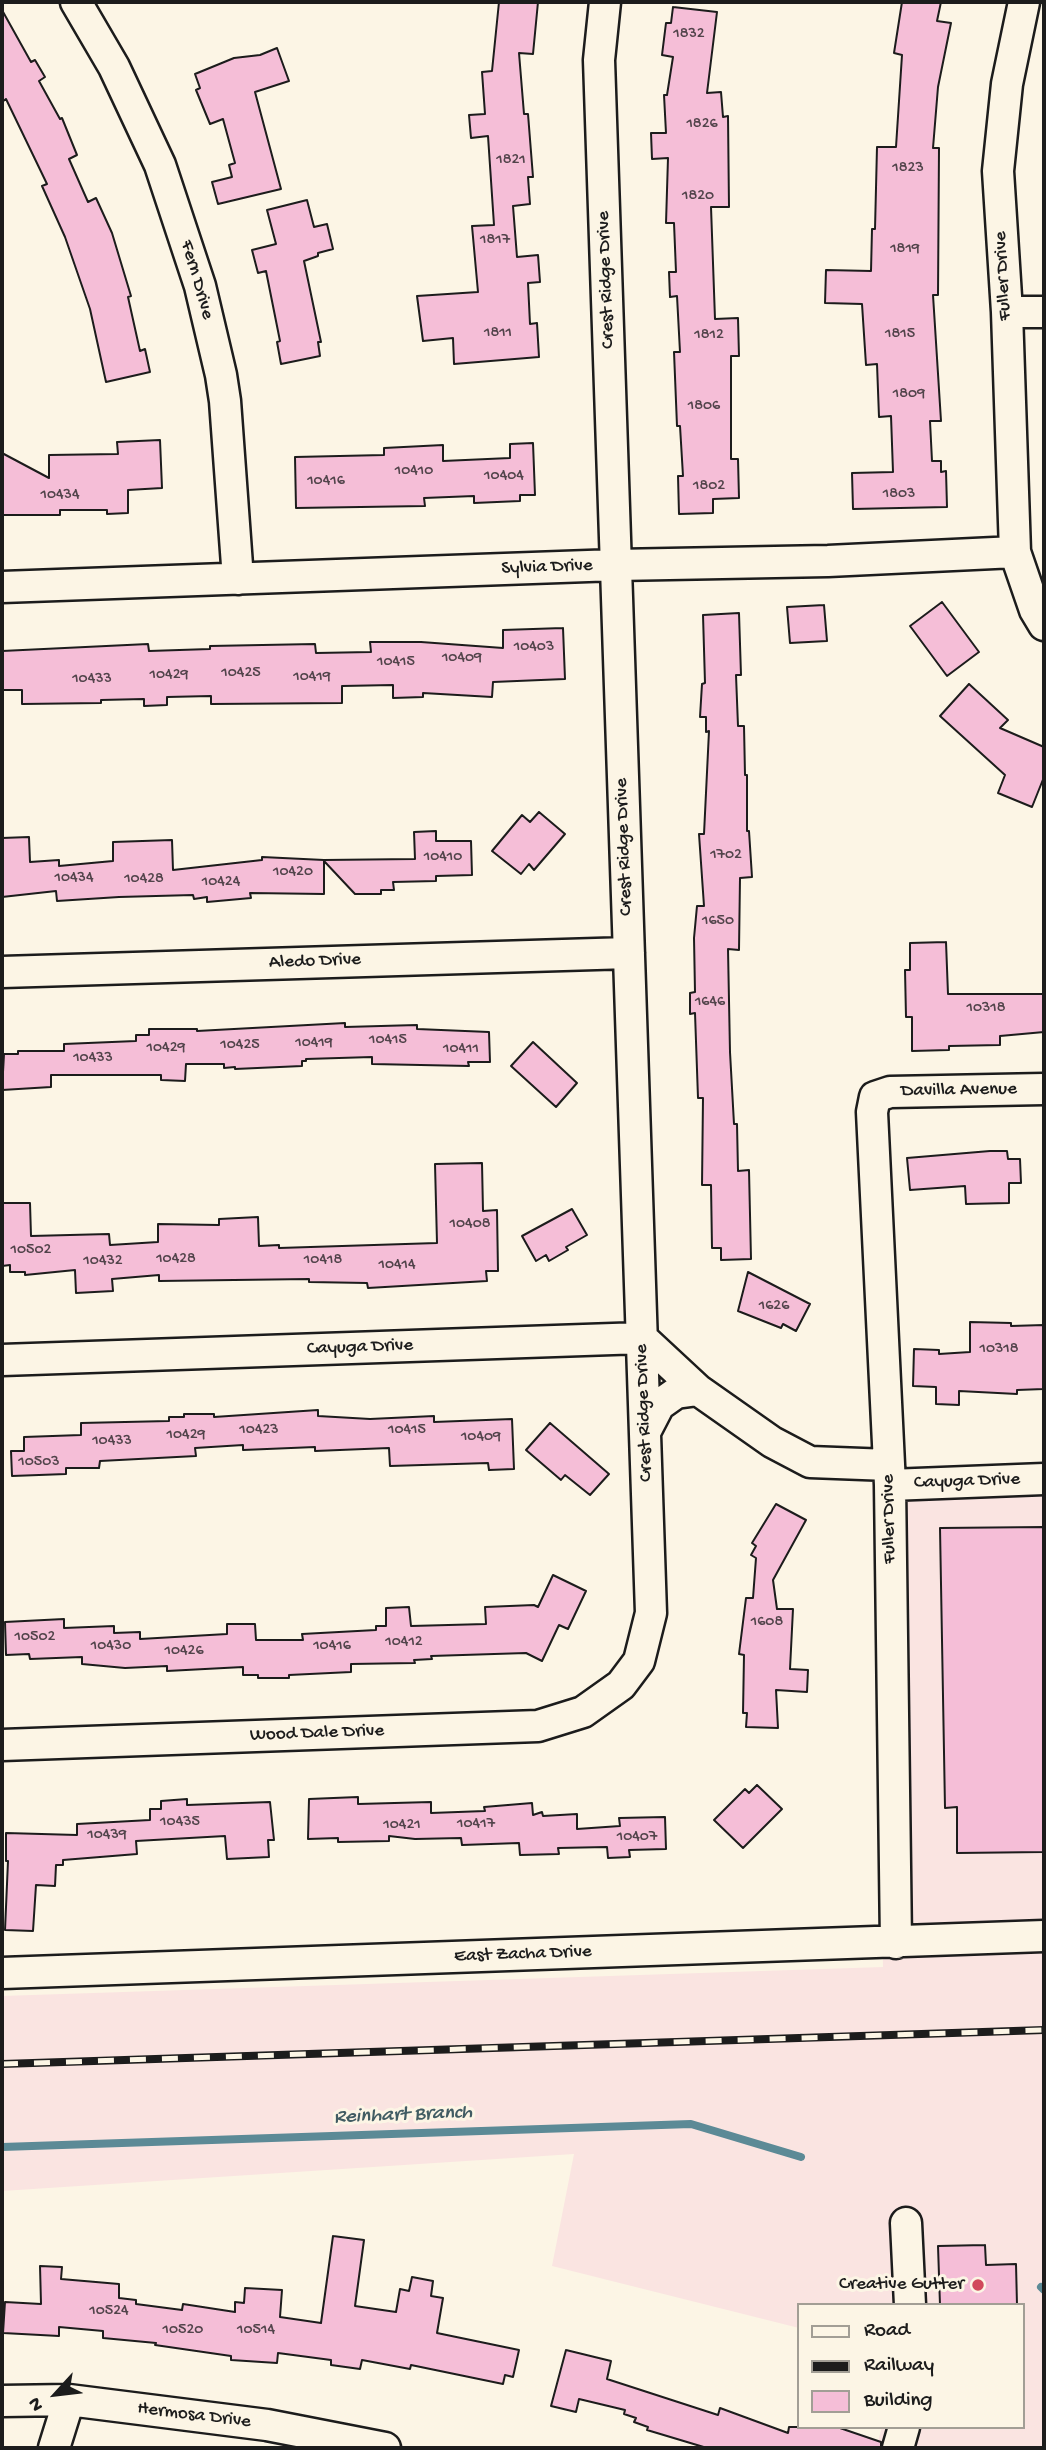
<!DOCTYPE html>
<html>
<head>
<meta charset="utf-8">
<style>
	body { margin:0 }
	#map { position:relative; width:1046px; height:2450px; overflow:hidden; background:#fcf5e5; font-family:"Gochi Hand",sans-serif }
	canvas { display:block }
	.frame { position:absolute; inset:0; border:4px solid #1c1c1c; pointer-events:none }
	.legend { position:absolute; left:797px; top:2303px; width:228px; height:126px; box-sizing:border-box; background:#fcf5e5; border:2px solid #a29e95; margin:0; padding:9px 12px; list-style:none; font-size:21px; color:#1c1c1c }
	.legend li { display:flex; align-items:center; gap:14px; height:35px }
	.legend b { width:35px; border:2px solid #a29e95 }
	.north { position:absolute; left:21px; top:2359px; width:70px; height:70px; -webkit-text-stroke:5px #fcf5e5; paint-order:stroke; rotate:243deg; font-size:19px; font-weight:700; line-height:28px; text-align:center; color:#1c1c1c }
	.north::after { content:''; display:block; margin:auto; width:24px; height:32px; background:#1c1c1c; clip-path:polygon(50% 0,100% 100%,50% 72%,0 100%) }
</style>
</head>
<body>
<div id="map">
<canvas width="1046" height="2450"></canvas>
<div class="frame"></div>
<ul class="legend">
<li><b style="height:9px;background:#fcf5e5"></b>Road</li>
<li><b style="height:9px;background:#1c1c1c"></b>Railway</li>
<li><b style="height:19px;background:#f5bed7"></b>Building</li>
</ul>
<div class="north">N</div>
</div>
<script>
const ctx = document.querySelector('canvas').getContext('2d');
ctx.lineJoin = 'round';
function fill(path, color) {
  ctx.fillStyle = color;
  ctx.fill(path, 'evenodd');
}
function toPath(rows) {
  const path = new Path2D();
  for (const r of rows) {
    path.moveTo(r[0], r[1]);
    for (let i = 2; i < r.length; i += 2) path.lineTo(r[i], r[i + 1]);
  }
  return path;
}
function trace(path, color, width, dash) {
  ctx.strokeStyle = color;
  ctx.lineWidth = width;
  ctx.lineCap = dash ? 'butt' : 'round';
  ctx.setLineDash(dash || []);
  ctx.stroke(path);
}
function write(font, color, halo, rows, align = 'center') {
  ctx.font = font + ' "Gochi Hand",sans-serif';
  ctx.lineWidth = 6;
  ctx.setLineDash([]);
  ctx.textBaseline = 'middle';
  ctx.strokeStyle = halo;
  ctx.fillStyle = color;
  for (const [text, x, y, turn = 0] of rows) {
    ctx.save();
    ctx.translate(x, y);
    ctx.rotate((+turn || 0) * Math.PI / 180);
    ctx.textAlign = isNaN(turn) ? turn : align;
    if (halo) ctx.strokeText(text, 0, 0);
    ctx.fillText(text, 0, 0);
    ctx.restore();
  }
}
const built = toPath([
	[1044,1473,1044,2448,876,2448,882,2427,1023,2427,1023,2305,799,2305,799,2328,552,2266,574,2154,2,2191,2,1996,883,1967,872,1482]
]);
const stream = toPath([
	[2,2147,691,2124,801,2157],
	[1041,2287,1044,2290]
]);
const building = toPath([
	[499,2,538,2,533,54,519,53,524,114,528,114,533,177,528,177,530,204,513,206,517,257,538,255,540,282,528,283,530,324,537,323,539,357,454,364,453,338,423,341,417,296,478,292,472,226,494,225,488,136,471,138,469,115,485,114,482,72,492,71,499,2],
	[902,2,941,2,937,21,951,23,938,87,933,148,939,148,938,295,933,295,941,421,930,421,932,461,941,461,941,472,946,471,947,507,853,509,852,473,893,472,891,416,879,417,877,364,866,365,862,304,825,303,826,270,871,271,872,229,875,229,877,147,896,147,902,55,894,53,902,2],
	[673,7,717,12,707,93,721,92,723,117,728,116,729,207,711,207,715,319,738,318,739,356,731,356,731,459,738,459,739,498,713,499,713,513,679,514,678,476,683,476,680,426,677,426,674,352,680,352,677,296,670,297,669,272,676,272,674,223,666,223,668,158,652,159,651,133,666,133,664,95,667,95,673,57,662,55,666,23,671,23,673,7],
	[2,10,31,62,35,60,45,77,39,81,60,119,62,118,77,155,69,159,88,202,96,198,112,233,131,296,128,297,140,351,145,349,150,372,106,382,90,309,65,237,42,186,47,184,6,99,2,102,2,10],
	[277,48,289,81,255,92,281,189,218,204,212,182,232,177,229,165,235,163,223,119,210,124,196,90,200,88,195,74,234,58,260,55,277,48],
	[307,200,314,227,327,224,333,249,318,253,318,256,304,261,321,342,318,342,320,356,281,364,277,342,280,341,266,271,258,273,252,250,276,244,267,210,307,200],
	[160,440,162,488,128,490,128,513,107,514,107,510,60,510,60,515,2,515,2,453,49,478,49,455,118,454,117,442,160,440],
	[533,443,535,495,520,495,520,501,474,503,474,496,424,498,425,506,296,508,295,457,384,455,384,448,443,445,443,461,510,458,510,444,533,443],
	[942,602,979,652,947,676,910,626,942,602],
	[824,605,827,641,790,643,787,607,824,605],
	[739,613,741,675,736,675,738,726,744,726,745,775,747,775,747,831,749,831,752,877,740,878,739,950,728,949,730,1052,734,1124,737,1124,738,1171,749,1170,751,1259,721,1260,721,1248,712,1248,711,1185,702,1185,703,1098,698,1098,695,1013,690,1014,690,993,695,992,694,938,697,906,704,906,699,834,704,834,709,731,706,732,706,717,700,717,702,684,705,683,703,615,739,613],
	[563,628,565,679,493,682,492,697,423,693,423,697,393,698,393,685,342,686,342,703,211,704,211,696,167,697,167,705,144,706,144,699,101,700,101,703,22,704,22,690,2,690,2,651,148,644,149,651,210,649,210,646,315,644,316,653,371,652,370,642,421,642,503,648,503,630,563,628],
	[969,684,1008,720,1000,728,1044,747,1044,777,1032,807,998,793,1005,775,940,716,969,684],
	[539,812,565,834,534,870,529,864,521,874,492,851,522,815,530,822,539,812],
	[436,831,436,841,471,841,472,875,436,876,436,881,393,882,394,890,381,890,381,894,355,894,324,861,324,894,250,893,251,898,207,902,207,897,194,899,193,895,119,897,57,901,56,891,2,897,2,838,29,837,30,862,59,860,59,866,113,861,113,842,172,840,173,870,262,860,262,857,324,860,415,859,414,832,436,831],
	[946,942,948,994,1044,994,1044,1032,1000,1036,1000,1045,949,1046,949,1050,912,1051,912,1017,906,1017,905,970,910,970,910,943,946,942],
	[345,1023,345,1027,417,1025,417,1029,489,1032,490,1062,468,1062,469,1066,372,1064,372,1057,306,1059,306,1061,302,1061,302,1066,235,1069,235,1067,224,1068,224,1064,186,1064,185,1081,161,1080,161,1075,51,1075,51,1087,2,1090,4,1054,18,1054,18,1051,64,1051,64,1044,136,1041,136,1035,149,1035,149,1029,197,1029,197,1031,345,1023],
	[533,1042,577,1083,556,1107,511,1066,533,1042],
	[990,1151,1007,1151,1008,1159,1020,1159,1021,1183,1009,1183,1009,1203,966,1204,965,1186,910,1190,907,1158,990,1151],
	[482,1163,483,1211,497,1210,498,1271,486,1271,487,1281,368,1288,367,1283,309,1282,309,1279,159,1281,159,1275,112,1279,113,1291,76,1293,75,1270,25,1275,25,1272,10,1272,10,1265,2,1266,2,1203,30,1203,31,1236,109,1234,110,1245,158,1242,158,1224,219,1225,219,1219,258,1217,259,1246,279,1245,279,1248,437,1243,435,1164,482,1163],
	[572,1209,587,1235,566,1247,568,1250,549,1261,546,1255,536,1261,522,1236,572,1209],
	[748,1272,810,1304,796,1331,783,1324,781,1328,738,1311,748,1272],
	[970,1322,1011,1323,1011,1326,1044,1325,1044,1389,1017,1390,1017,1394,959,1391,959,1405,936,1404,936,1387,913,1386,914,1349,939,1350,939,1354,970,1352,970,1322],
	[318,1410,318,1416,370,1419,434,1416,434,1422,512,1419,514,1469,489,1470,488,1463,390,1466,389,1448,315,1451,315,1447,243,1450,243,1445,195,1448,196,1456,100,1461,99,1468,66,1468,66,1474,12,1476,11,1451,24,1451,24,1437,81,1435,81,1423,169,1421,169,1417,184,1417,184,1414,214,1414,214,1417,318,1410],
	[550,1423,609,1474,590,1495,565,1475,561,1480,526,1450,550,1423],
	[776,1504,806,1520,773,1580,777,1609,793,1609,790,1669,808,1670,807,1692,776,1690,778,1728,746,1727,747,1713,743,1713,744,1655,739,1654,746,1598,753,1598,756,1558,751,1555,756,1546,752,1543,776,1504],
	[1044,1527,1044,1852,957,1853,957,1807,945,1808,940,1528,1044,1527],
	[553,1575,586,1591,568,1629,559,1625,542,1661,526,1653,431,1656,432,1659,414,1660,415,1663,351,1664,351,1672,289,1675,289,1678,258,1678,258,1675,243,1675,243,1667,167,1671,167,1666,125,1668,82,1664,82,1657,30,1659,29,1654,6,1655,5,1622,64,1619,64,1628,114,1626,114,1633,140,1632,140,1639,227,1634,227,1624,255,1624,256,1640,303,1640,302,1634,376,1630,376,1626,386,1626,386,1608,409,1607,411,1626,486,1624,485,1607,534,1605,538,1607,553,1575],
	[757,1785,782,1809,743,1848,714,1820,745,1789,749,1793,757,1785],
	[358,1797,358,1804,431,1802,431,1813,485,1811,484,1807,532,1803,533,1815,542,1812,543,1816,577,1814,577,1829,620,1826,619,1818,665,1817,666,1849,629,1850,630,1857,608,1858,607,1847,558,1848,559,1854,520,1855,519,1843,462,1845,461,1838,415,1839,389,1836,389,1841,338,1842,338,1838,308,1839,309,1799,358,1797],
	[187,1799,187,1805,270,1802,274,1840,268,1840,269,1857,227,1859,225,1836,136,1841,137,1854,63,1860,63,1865,56,1865,55,1886,36,1885,33,1931,5,1930,8,1861,6,1861,6,1833,77,1835,77,1824,150,1820,150,1809,161,1809,161,1801,187,1799],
	[333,2236,364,2240,355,2306,396,2312,400,2289,409,2291,412,2277,433,2281,431,2296,443,2298,437,2333,519,2350,513,2377,505,2375,503,2384,411,2365,410,2369,362,2360,360,2369,331,2365,331,2360,278,2353,277,2363,231,2360,231,2356,155,2345,156,2343,103,2338,103,2331,59,2327,59,2336,3,2333,5,2302,41,2304,40,2266,62,2267,61,2279,119,2284,119,2298,136,2300,136,2304,182,2310,183,2304,235,2312,235,2302,244,2303,245,2288,282,2290,280,2317,321,2323,333,2236],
	[985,2245,986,2265,1016,2264,1017,2305,940,2305,938,2246,985,2245],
	[566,2350,611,2361,607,2379,718,2415,720,2408,788,2433,789,2427,837,2427,881,2442,881,2448,707,2448,647,2430,648,2427,634,2422,636,2418,624,2414,625,2410,579,2399,576,2412,551,2406,566,2350]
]);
const street = toPath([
	[76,2,114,67,160,165,200,286,221,375,225,401,238,579],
	[1024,2,1007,84,998,171,1007,312,1015,552,1035,610,1044,625],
	[1007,312,1044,312],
	[2,587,616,565,828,561,1015,552],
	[2,972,629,953],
	[2,1360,642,1338,698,1390,772,1442,810,1462,889,1465],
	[645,1432,659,1405,676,1393,698,1390],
	[890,1485,1044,1479],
	[2,1745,538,1726,583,1712,621,1685,639,1661,651,1613,599,60,605,2],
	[896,1943,890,1485,872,1112,875,1097,890,1092,1044,1089],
	[2,1973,1044,1936],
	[906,2223,910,2305],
	[2,2401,69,2400,267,2425,385,2448],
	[54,2448,69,2400],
	[898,2448,904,2427]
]);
const rail = toPath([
	[2,2064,1044,2030]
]);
const markers = [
	[978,2285,7,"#d1495b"]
];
const numberNames = [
	["1832",689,35],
	["1826",702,125],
	["1821",511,161],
	["1823",908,169],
	["1820",698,197],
	["1817",495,241],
	["1819",905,250],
	["1811",498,334],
	["1815",900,335],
	["1812",709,336],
	["1809",909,395],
	["1806",704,407],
	["10410",414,472],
	["10404",504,477],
	["10416",326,482],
	["1802",709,487],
	["1803",899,495],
	["10434",60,496],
	["10403",534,648],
	["10409",462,659],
	["10415",396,663],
	["10425",241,674],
	["10429",169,676],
	["10419",312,678],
	["10433",92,680],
	["1702",726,856],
	["10410",443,858],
	["10420",293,873],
	["10434",74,879],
	["10428",144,880],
	["10424",221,883],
	["1650",718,922],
	["1646",710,1003],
	["10318",986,1009],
	["10415",388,1041],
	["10419",314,1044],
	["10425",240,1046],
	["10429",166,1049],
	["10411",461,1050],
	["10433",93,1059],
	["10408",470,1225],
	["10502",31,1251],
	["10428",176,1260],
	["10418",323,1261],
	["10432",103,1262],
	["10414",397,1266],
	["1626",774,1307],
	["10318",999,1350],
	["10423",259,1431],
	["10415",407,1431],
	["10429",186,1436],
	["10409",481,1438],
	["10433",112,1442],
	["10503",39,1463],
	["1608",767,1623],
	["10502",35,1638],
	["10412",404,1643],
	["10430",111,1647],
	["10416",332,1647],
	["10426",184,1652],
	["10435",180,1823],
	["10417",476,1825],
	["10421",402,1826],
	["10439",107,1836],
	["10407",637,1838],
	["10524",109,2312],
	["10520",183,2331],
	["10514",256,2331]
];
const streetNames = [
	["Fuller Drive",1004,276,-93],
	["Fern Drive",196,280,74],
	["Crest Ridge Drive",607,280,-92],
	["Sylvia Drive",547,568,-2],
	["Crest Ridge Drive",625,847,-92],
	["Aledo Drive",315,962,-2],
	["Davilla Avenue",959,1091,-1],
	["Cayuga Drive",360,1348,-2],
	["Crest Ridge Drive",645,1413,-92],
	["Cayuga Drive",967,1482,-2],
	["Fuller Drive",890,1519,-91],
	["Wood Dale Drive",317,1734,-2],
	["East Zacha Drive",523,1955,-2],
	["Hermosa Drive",194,2416,7]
];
const poiNames = [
	["Creative Gutter",964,2285]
];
const waterNames = [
	["Reinhart Branch",403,2116,-2]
];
fill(built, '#fae4e1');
trace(stream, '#5c8a96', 8);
fill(building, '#f5bed7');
trace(building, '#1c1c1c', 2);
trace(street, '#1c1c1c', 35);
trace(street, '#fcf5e5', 30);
trace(rail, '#1c1c1c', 8);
trace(rail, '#fcf5e5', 5, [16]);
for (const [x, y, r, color] of markers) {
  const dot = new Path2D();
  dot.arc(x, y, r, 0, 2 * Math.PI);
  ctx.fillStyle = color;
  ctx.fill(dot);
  trace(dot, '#fcf5e5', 2.5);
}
write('16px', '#52444b', null, numberNames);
write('19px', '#1c1c1c', '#fcf5e5', streetNames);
write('19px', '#1c1c1c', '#fcf5e5', poiNames, 'right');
write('italic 21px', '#415c63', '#fcf5e5', waterNames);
</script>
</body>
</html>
